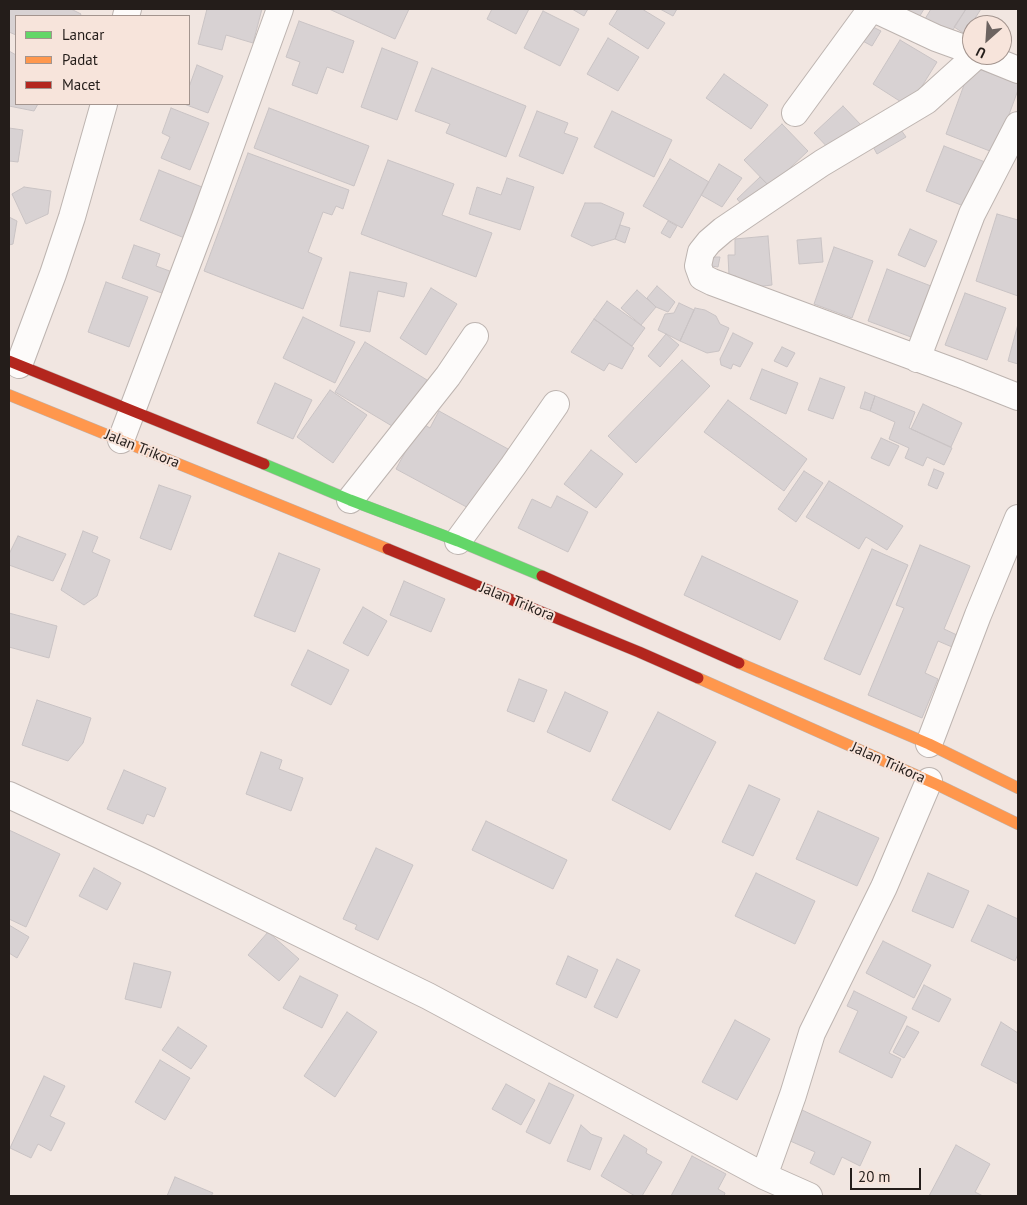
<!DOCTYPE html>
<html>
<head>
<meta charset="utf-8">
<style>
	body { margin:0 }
	#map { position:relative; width:1027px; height:1205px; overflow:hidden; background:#f1e6e1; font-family:"PT Sans",sans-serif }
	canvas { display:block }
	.frame { position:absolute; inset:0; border:10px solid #241d1a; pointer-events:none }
	.legend { position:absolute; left:15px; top:15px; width:175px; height:90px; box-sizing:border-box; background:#f7e4db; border:1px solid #a3948e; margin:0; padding:6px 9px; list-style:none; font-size:15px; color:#241d1a }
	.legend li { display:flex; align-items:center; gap:10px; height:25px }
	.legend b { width:25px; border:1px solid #a3948e }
	.north { position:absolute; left:962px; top:15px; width:50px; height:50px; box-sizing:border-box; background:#f7e4db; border:1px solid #a3948e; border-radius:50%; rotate:206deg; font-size:14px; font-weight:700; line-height:20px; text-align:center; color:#241d1a }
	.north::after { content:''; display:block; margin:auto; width:18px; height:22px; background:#6c6360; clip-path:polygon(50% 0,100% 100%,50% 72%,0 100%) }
	.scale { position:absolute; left:850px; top:1168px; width:71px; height:22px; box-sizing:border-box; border:2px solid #241d1a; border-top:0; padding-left:6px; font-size:15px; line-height:18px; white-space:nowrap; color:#241d1a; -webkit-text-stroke:4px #f7e4db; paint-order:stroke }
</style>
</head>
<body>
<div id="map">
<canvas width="1027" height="1205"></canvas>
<div class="frame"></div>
<ul class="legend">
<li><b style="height:6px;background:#63d668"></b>Lancar</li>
<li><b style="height:6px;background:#ff974d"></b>Padat</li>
<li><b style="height:6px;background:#b3261e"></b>Macet</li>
</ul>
<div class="north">U</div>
<div class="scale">20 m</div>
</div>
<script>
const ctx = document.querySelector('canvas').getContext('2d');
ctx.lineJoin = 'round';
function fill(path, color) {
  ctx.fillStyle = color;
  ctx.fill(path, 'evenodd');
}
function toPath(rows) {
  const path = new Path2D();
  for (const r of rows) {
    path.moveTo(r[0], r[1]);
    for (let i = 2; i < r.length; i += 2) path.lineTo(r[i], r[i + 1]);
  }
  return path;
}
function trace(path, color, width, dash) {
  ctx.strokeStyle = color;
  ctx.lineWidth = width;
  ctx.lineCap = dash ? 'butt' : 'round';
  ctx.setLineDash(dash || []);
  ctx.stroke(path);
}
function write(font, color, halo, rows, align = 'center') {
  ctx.font = font + ' "PT Sans",sans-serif';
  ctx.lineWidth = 4;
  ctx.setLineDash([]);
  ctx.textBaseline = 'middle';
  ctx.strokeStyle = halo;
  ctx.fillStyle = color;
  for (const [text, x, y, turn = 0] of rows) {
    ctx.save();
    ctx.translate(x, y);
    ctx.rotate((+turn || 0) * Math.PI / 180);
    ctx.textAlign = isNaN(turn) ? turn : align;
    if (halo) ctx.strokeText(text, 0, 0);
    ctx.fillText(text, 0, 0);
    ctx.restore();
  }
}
const building = toPath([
	[9,9,71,9,81,14,80,16,16,16,16,35,9,32,9,9],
	[207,9,262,9,253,43,226,35,222,50,198,44,207,9],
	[329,9,409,9,395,39,329,9],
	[492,9,529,9,516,34,487,19,492,9],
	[572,9,588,9,584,16,572,9],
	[618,9,642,9,665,23,648,49,609,24,618,9],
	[660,9,677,9,673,16,660,9],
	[900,9,924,9,918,19,900,9],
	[931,9,966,9,951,33,925,19,931,9],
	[966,9,981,9,965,34,954,27,966,9],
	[543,11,579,29,560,66,524,48,543,11],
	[299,21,354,41,343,73,327,67,317,94,292,85,300,62,286,57,299,21],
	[865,23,881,31,872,46,857,38,865,23],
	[608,38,639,57,618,91,587,74,608,38],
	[900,40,937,62,909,107,873,84,900,40],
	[382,48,418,62,397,120,361,107,382,48],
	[9,51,16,55,16,104,38,104,34,111,9,106,9,51],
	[197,65,223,76,208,113,184,104,189,104,189,87,197,65],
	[971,66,1018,84,1018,90,995,153,946,134,971,66],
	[432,68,526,106,506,157,446,133,450,124,415,111,432,68],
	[724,74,768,105,751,129,706,98,724,74],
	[843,106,861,125,832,152,814,133,843,106],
	[171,108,209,123,190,170,161,158,170,137,162,133,171,108],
	[269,108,369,146,354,186,254,148,269,108],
	[537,111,568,123,564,133,578,138,563,174,519,156,537,111],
	[612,111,672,140,654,177,594,147,612,111],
	[782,124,808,151,770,187,744,160,782,124],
	[899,127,906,137,877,154,871,143,899,127],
	[9,128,23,130,18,162,9,161,9,128],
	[944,146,985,162,966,207,926,191,944,146],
	[248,153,349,190,343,209,336,206,332,215,323,212,308,252,322,258,303,309,204,271,248,153],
	[670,159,709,182,682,228,643,206,670,159],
	[388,160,454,184,442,215,492,233,476,277,361,234,388,160],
	[719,164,742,178,722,207,701,195,719,164],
	[159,170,207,189,187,239,140,220,159,170],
	[760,177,770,187,747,210,737,199,760,177],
	[507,178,534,187,520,230,469,214,477,187,501,195,507,178],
	[24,187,51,191,48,214,26,224,12,194,24,187],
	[585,203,601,203,624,213,615,239,592,246,571,236,585,203],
	[997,214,1018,220,1018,296,976,281,997,214],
	[9,217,17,221,13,244,9,245,9,217],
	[668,221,677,226,670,238,661,233,668,221],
	[620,225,630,228,625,243,615,239,620,225],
	[910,229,937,241,925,267,898,255,910,229],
	[768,236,772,285,738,289,736,276,729,276,728,255,735,255,735,239,768,236],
	[821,238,823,262,799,264,797,240,821,238],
	[134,245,160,254,156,266,175,273,167,295,122,278,134,245],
	[834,247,873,261,852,318,814,304,834,247],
	[713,257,720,257,718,267,711,266,713,257],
	[887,269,931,286,911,337,868,321,887,269],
	[350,272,407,283,404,297,378,291,370,332,340,326,350,272],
	[106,282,148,297,129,347,88,332,106,282],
	[657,286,675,302,668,312,656,307,647,298,657,286],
	[431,288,457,304,426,355,400,338,431,288],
	[637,290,656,307,641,325,621,308,637,290],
	[965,293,1006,308,987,360,945,345,965,293],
	[607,301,645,328,632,346,594,319,607,301],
	[679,303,694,310,680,341,658,330,665,314,674,313,679,303],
	[695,308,705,310,716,316,720,324,729,328,719,351,707,353,680,341,695,308],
	[303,317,355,342,335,383,283,358,303,317],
	[594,319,634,348,622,369,609,363,604,371,571,352,594,319],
	[1018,324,1018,364,1008,361,1018,324],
	[733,333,753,343,740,367,733,364,731,369,721,365,720,359,733,333],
	[666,334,679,345,660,367,648,356,666,334],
	[365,342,427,380,397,429,335,392,365,342],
	[782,347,795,353,787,367,774,361,782,347],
	[682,360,710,386,636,463,608,436,682,360],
	[762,369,798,383,786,414,750,399,762,369],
	[820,378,845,387,833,419,808,410,820,378],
	[275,383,312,400,293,439,257,423,275,383],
	[330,390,367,415,333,463,297,437,330,390],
	[865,392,875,396,870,411,860,408,865,392],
	[875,396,915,412,909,428,952,448,944,465,927,457,923,466,905,458,909,448,889,439,895,422,870,411,875,396],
	[728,400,807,459,784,491,704,432,728,400],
	[923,404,962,423,951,447,911,429,923,404],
	[439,411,508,449,474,511,396,469,421,423,430,428,439,411],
	[881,438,899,446,889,466,871,458,881,438],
	[591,450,623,474,596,508,564,484,591,450],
	[934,469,944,473,937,489,928,485,934,469],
	[804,471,823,483,796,522,778,509,804,471],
	[829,481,903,526,887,550,866,537,859,549,806,517,829,481],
	[159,485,191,496,171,550,140,538,159,485],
	[557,496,588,512,568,552,518,528,532,499,551,508,557,496],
	[83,531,98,537,92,552,110,560,97,596,84,605,61,590,83,531],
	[18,536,66,554,53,581,9,565,9,554,18,536],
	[920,545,970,566,944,629,957,635,952,647,938,641,925,673,938,679,922,718,868,695,904,608,896,605,920,545],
	[872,549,908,565,860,675,824,659,872,549],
	[279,553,320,569,295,632,254,616,279,553],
	[702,556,798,601,780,640,684,595,702,556],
	[404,581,445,599,431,632,390,615,404,581],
	[363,607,387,621,368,656,343,643,363,607],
	[9,613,57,626,49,658,9,647,9,613],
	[308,650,349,670,331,705,291,685,308,650],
	[519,679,547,690,534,722,507,711,519,679],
	[565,692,608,712,590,752,547,732,565,692],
	[37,700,91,718,83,743,68,761,22,745,37,700],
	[658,712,716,742,670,830,612,800,658,712],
	[261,752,282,760,279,769,303,778,291,811,246,794,261,752],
	[124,770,166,788,154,817,147,814,143,824,107,809,124,770],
	[749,785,780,799,753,856,722,842,749,785],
	[818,811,879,838,857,886,796,859,818,811],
	[486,821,567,860,553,889,472,850,486,821],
	[9,830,60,854,26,927,9,919,9,830],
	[376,848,413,865,378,940,355,929,357,925,343,919,376,848],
	[94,868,121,883,107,910,79,896,94,868],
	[756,873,815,901,795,944,735,916,756,873],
	[928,873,969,891,953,928,912,911,928,873],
	[988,905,1018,919,1018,954,1015,961,971,941,988,905],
	[9,925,29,937,17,958,9,953,9,925],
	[268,932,299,959,279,981,248,955,268,932],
	[883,941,931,965,914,998,866,973,883,941],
	[568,956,598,970,586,998,556,984,568,956],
	[617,959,640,970,617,1018,594,1007,617,959],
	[134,963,171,972,161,1008,125,999,134,963],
	[300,976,338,995,322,1028,283,1008,300,976],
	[924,985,951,999,939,1022,912,1009,924,985],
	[854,991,907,1017,889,1053,901,1059,892,1078,839,1052,858,1011,847,1006,854,991],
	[347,1012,377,1032,335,1097,304,1076,347,1012],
	[735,1020,770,1039,737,1100,702,1082,735,1020],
	[1001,1022,1018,1033,1018,1084,981,1065,1001,1022],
	[907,1026,919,1032,904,1058,893,1052,907,1026],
	[178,1027,207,1046,191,1069,162,1050,178,1027],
	[160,1060,190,1078,165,1120,135,1102,160,1060],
	[44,1076,65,1086,50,1116,65,1123,51,1151,38,1144,31,1158,10,1148,44,1076],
	[549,1083,574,1095,550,1144,526,1132,549,1083],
	[506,1084,535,1100,521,1125,492,1109,506,1084],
	[802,1110,871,1142,860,1166,842,1157,834,1175,810,1163,815,1152,788,1140,802,1110],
	[581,1125,591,1134,602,1138,590,1170,567,1161,581,1125],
	[624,1135,647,1149,646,1153,662,1162,642,1196,635,1196,601,1176,624,1135],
	[956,1145,990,1164,975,1192,983,1196,929,1196,956,1145],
	[692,1156,726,1174,718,1189,725,1193,724,1196,671,1196,692,1156],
	[175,1177,213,1193,211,1196,167,1196,175,1177]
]);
const street = toPath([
	[874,9,936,38,972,51],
	[126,16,128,9],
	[977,55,926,101,822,163,723,230,709,242,701,252,698,266,702,277,712,282,960,374,1018,397],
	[981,55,1018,70],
	[795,113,871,9],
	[917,359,972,214,1018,125],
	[19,365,53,274,72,217,104,104],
	[121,440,205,217,280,9],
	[350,500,448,376,475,336],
	[458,541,513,466,556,404],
	[929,744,978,615,1018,518],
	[9,795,149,860,428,996,764,1176,809,1196],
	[764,1176,793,1095,812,1033,884,887,929,781]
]);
const fast = toPath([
	[264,464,350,500,458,541,542,576]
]);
const slow = toPath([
	[9,395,388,549],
	[739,663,929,744,1018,788],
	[698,678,938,785,1018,824]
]);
const jam = toPath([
	[9,361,264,464],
	[388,549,639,652,698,678],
	[542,576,739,663]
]);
const streetNames = [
	["Jalan Trikora",142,449,22],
	["Jalan Trikora",517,602,22],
	["Jalan Trikora",888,763,24]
];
fill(building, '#d8d2d3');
trace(building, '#c9c3c4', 1);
trace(street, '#bdb4b0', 28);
trace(fast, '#bdb4b0', 12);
trace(slow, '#bdb4b0', 12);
trace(jam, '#bdb4b0', 12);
trace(street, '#fdfbfa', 26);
trace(fast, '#63d668', 11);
trace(slow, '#ff974d', 11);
trace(jam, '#b3261e', 11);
write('15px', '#241d1a', '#f7e4db', streetNames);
</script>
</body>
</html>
